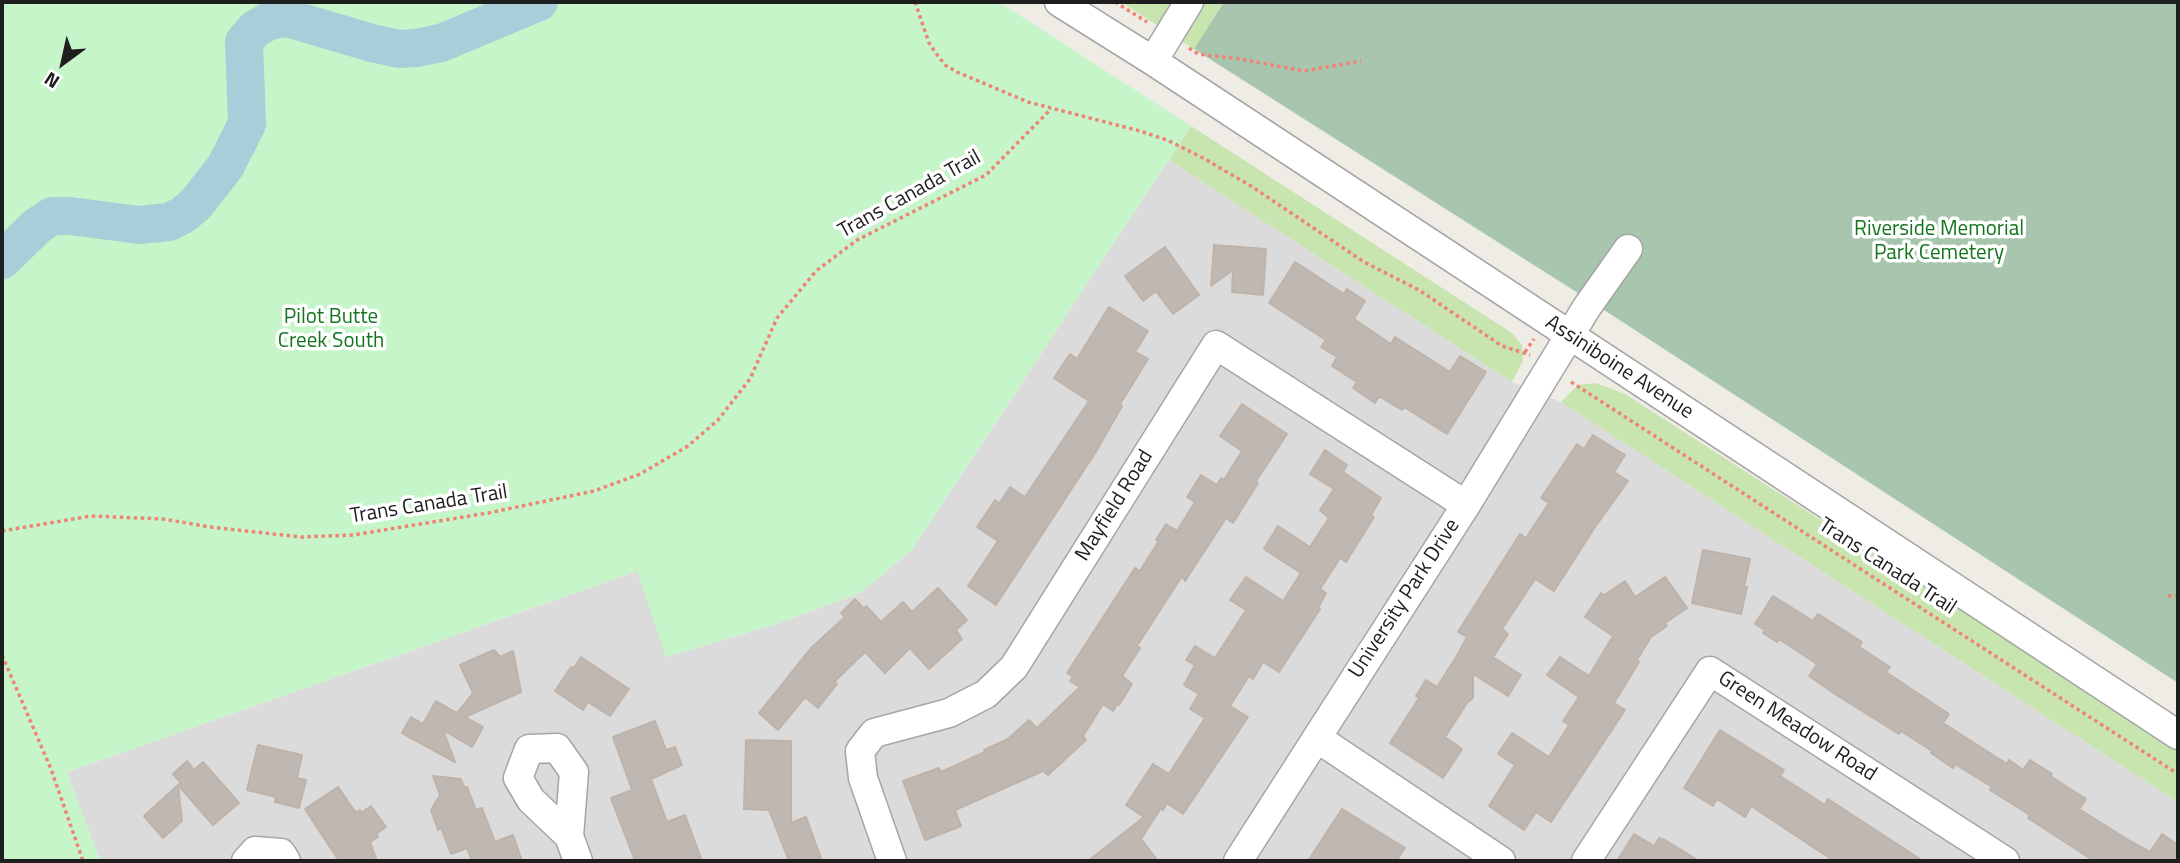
<!DOCTYPE html>
<html>
<head>
<meta charset="utf-8">
<style>
	body { margin:0 }
	#map { position:relative; width:2180px; height:863px; overflow:hidden; background:#efece5; font-family:"Titillium Web",sans-serif }
	canvas { display:block }
	.frame { position:absolute; inset:0; border:4px solid #1e1e1e; pointer-events:none }
	.north { position:absolute; left:28px; top:28px; width:70px; height:70px; -webkit-text-stroke:5px #fff; paint-order:stroke; rotate:213deg; font-size:19px; font-weight:700; line-height:28px; text-align:center; color:#1e1e1e }
	.north::after { content:''; display:block; margin:auto; width:24px; height:32px; background:#1e1e1e; clip-path:polygon(50% 0,100% 100%,50% 72%,0 100%) }
</style>
</head>
<body>
<div id="map">
<canvas width="2180" height="863"></canvas>
<div class="frame"></div>
<div class="north">N</div>
</div>
<script>
const ctx = document.querySelector('canvas').getContext('2d');
ctx.lineJoin = 'round';
function fill(path, color) {
  ctx.fillStyle = color;
  ctx.fill(path, 'evenodd');
}
function toPath(rows) {
  const path = new Path2D();
  for (const r of rows) {
    path.moveTo(r[0], r[1]);
    for (let i = 2; i < r.length; i += 2) path.lineTo(r[i], r[i + 1]);
  }
  return path;
}
function trace(path, color, width, dash) {
  ctx.strokeStyle = color;
  ctx.lineWidth = width;
  ctx.lineCap = dash ? 'butt' : 'round';
  ctx.setLineDash(dash || []);
  ctx.stroke(path);
}
function write(font, color, halo, rows, align = 'center') {
  ctx.font = font + ' "Titillium Web",sans-serif';
  ctx.lineWidth = 7;
  ctx.setLineDash([]);
  ctx.textBaseline = 'middle';
  ctx.strokeStyle = halo;
  ctx.fillStyle = color;
  for (const [text, x, y, turn = 0] of rows) {
    ctx.save();
    ctx.translate(x, y);
    ctx.rotate((+turn || 0) * Math.PI / 180);
    ctx.textAlign = isNaN(turn) ? turn : align;
    if (halo) ctx.strokeText(text, 0, 0);
    ctx.fillText(text, 0, 0);
    ctx.restore();
  }
}
const residential = toPath([
	[1169,160,1512,382,1561,402,2178,802,2178,861,100,861,67,772,638,571,667,657,776,624,860,593,911,551]
]);
const grass = toPath([
	[1121,2,1224,2,1194,49],
	[1191,126,1512,333,1522,345,1523,361,1512,382,1169,160],
	[1596,383,1625,394,2178,750,2178,802,1561,402,1578,385]
]);
const cemetery = toPath([
	[1224,2,2178,2,2178,683,1581,295,1194,49]
]);
const park = toPath([
	[2,2,999,2,1191,126,911,551,860,593,776,624,666,657,637,571,67,772,100,861,2,861]
]);
const river = toPath([
	[2,260,37,226,52,216,70,216,139,225,169,222,183,215,196,204,225,167,247,124,244,42,255,29,269,21,287,18,372,43,399,49,416,48,441,43,539,2]
]);
const building = toPath([
	[1214,245,1266,249,1263,295,1232,292,1233,270,1211,286,1214,245],
	[1165,247,1199,295,1173,314,1156,291,1143,301,1125,276,1165,247],
	[1295,262,1344,294,1347,289,1365,301,1354,319,1391,344,1395,337,1450,372,1460,356,1486,372,1447,434,1404,407,1402,410,1379,396,1375,403,1353,388,1357,382,1332,366,1337,357,1321,347,1326,340,1269,303,1295,262],
	[1109,307,1148,331,1135,352,1148,359,1120,404,1122,406,1097,450,996,605,968,586,998,541,977,527,995,500,1000,503,1010,487,1025,497,1089,401,1054,378,1070,354,1077,359,1109,307],
	[1242,404,1287,434,1256,481,1258,483,1233,523,1226,518,1185,581,1182,576,1137,646,1140,648,1122,676,1132,684,1119,705,1117,704,1113,711,1103,704,1083,736,1086,740,1048,775,1043,771,955,810,961,826,925,840,903,781,939,768,941,772,985,752,984,750,1008,739,1029,720,1037,728,1080,687,1070,681,1073,677,1067,673,1135,568,1140,571,1159,541,1156,540,1166,524,1177,531,1195,502,1187,497,1201,475,1217,485,1221,478,1224,480,1242,451,1220,436,1242,404],
	[1593,435,1625,455,1614,472,1628,481,1595,527,1554,591,1535,579,1502,629,1508,634,1493,657,1521,675,1508,696,1473,674,1473,698,1467,703,1445,737,1462,749,1443,778,1390,743,1419,698,1416,696,1426,680,1437,687,1458,654,1467,637,1458,632,1520,534,1526,538,1549,503,1541,498,1577,444,1584,449,1593,435],
	[1325,450,1347,465,1343,472,1381,498,1371,515,1374,517,1346,562,1340,558,1320,589,1326,593,1318,608,1320,609,1279,672,1263,662,1253,679,1249,676,1230,706,1248,717,1183,814,1167,803,1163,810,1161,808,1141,839,1158,861,1088,861,1144,817,1126,805,1153,764,1169,774,1205,718,1190,709,1199,694,1184,685,1195,665,1186,660,1195,646,1215,658,1246,610,1230,600,1246,577,1283,601,1301,573,1264,549,1278,526,1310,547,1329,518,1320,510,1334,489,1310,474,1325,450],
	[1703,550,1750,559,1744,587,1747,587,1741,614,1692,603,1703,550],
	[1665,577,1687,608,1665,623,1667,626,1651,637,1637,660,1639,662,1614,703,1625,710,1551,822,1536,812,1524,830,1489,806,1515,765,1498,754,1512,733,1549,757,1569,725,1563,721,1579,697,1547,675,1560,657,1589,676,1613,636,1585,617,1601,593,1604,595,1625,581,1635,597,1665,577],
	[938,588,967,620,956,630,962,639,929,669,910,648,885,673,865,652,834,682,837,684,818,708,805,697,778,730,759,713,811,648,845,617,841,613,855,599,864,609,866,606,881,622,903,602,912,612,938,588],
	[1773,596,1813,621,1818,614,1862,642,1859,647,1890,667,1886,672,1949,714,1943,723,2007,764,2009,760,2023,770,2030,760,2052,774,2050,776,2086,799,2079,809,2130,841,2150,852,2162,834,2178,845,2178,861,2094,861,2028,818,2030,815,1990,790,1992,787,1955,764,1953,768,1931,753,1932,751,1901,731,1899,734,1835,694,1809,676,1817,664,1779,639,1777,642,1763,633,1765,630,1755,624,1773,596],
	[494,650,500,657,513,651,521,692,465,717,483,727,472,747,443,730,455,762,402,733,411,717,423,724,436,701,457,713,473,693,460,665,494,650],
	[581,657,629,689,610,716,588,702,583,710,555,691,571,667,574,668,581,657],
	[655,721,666,750,675,747,682,765,651,779,667,822,685,815,702,861,635,861,611,798,632,790,613,737,655,721],
	[1720,730,1784,770,1780,776,1825,805,1828,799,1923,861,1834,861,1751,806,1745,817,1717,799,1713,806,1684,788,1720,730],
	[746,740,791,741,791,823,806,817,822,861,789,861,769,810,744,809,746,740],
	[258,745,302,755,297,778,306,780,299,808,275,802,276,797,247,790,258,745],
	[187,761,194,770,203,762,239,803,213,825,178,785,181,783,173,774,187,761],
	[433,776,461,779,464,787,467,787,476,810,482,808,495,842,513,835,522,861,472,861,467,848,451,854,441,828,438,830,431,810,440,795,433,776],
	[178,785,182,821,163,838,144,816,178,785],
	[338,787,356,813,360,810,361,813,371,806,386,827,376,834,378,837,370,842,377,861,339,861,305,809,338,787],
	[1342,809,1405,848,1396,861,1308,861,1342,809],
	[1634,834,1654,846,1659,838,1665,840,1699,861,1617,861,1634,834]
]);
const path = toPath([
	[915,2,929,43,935,52,945,65,957,72,1028,102,1140,131,1167,140,1203,158,1251,186,1364,262,1419,290,1502,346,1530,355],
	[1115,2,1147,22],
	[1189,48,1198,54,1240,59,1304,71,1361,61],
	[1525,352,1534,339],
	[1571,382,2178,774],
	[2,531,91,516,163,519,210,527,301,537,353,535,488,513,594,491,640,474,688,446,718,420,750,379,777,318,816,271,857,240,986,175,1051,109],
	[2168,596,2178,595],
	[2,655,51,769,83,861]
]);
const minor = toPath([
	[1059,2,1153,61,2178,735],
	[1153,61,1189,2],
	[1317,738,1501,861],
	[569,836,531,800,518,778,529,749,557,748,574,772,569,836,578,861],
	[246,861,255,851,281,853,286,861],
	[892,861,863,778,860,751,874,733,949,713,986,694,1014,667,1216,345,1466,505],
	[1238,861,1466,505,1587,307,1628,249],
	[1586,861,1710,671,2005,861]
]);
const streetNames = [
	["Trans Canada Trail",910,195,-29],
	["Assiniboine Avenue",1619,368,33],
	["Trans Canada Trail",429,505,-9],
	["Mayfield Road",1115,506,-58],
	["Trans Canada Trail",1887,567,33],
	["University Park Drive",1405,599,-57],
	["Green Meadow Road",1797,727,33]
];
const parkNames = [
	["Riverside Memorial",1939,230],
	["Park Cemetery",1939,254],
	["Pilot Butte",331,318],
	["Creek South",331,342]
];
fill(residential, '#dcdbdb');
fill(grass, '#c8e5af');
fill(cemetery, '#a8c6ad');
fill(park, '#c6f5ca');
trace(river, '#a9cdd9', 38);
fill(building, '#bfb8b2');
trace(building, '#bfb3a9', 2);
trace(minor, '#a5a5a5', 31);
trace(path, '#ef8475', 3.5, [3.5, 3.5]);
trace(minor, '#fff', 28);
write('21px', '#1e1e1e', '#fff', streetNames);
write('21px', '#14751e', '#fff', parkNames);
</script>
</body>
</html>
